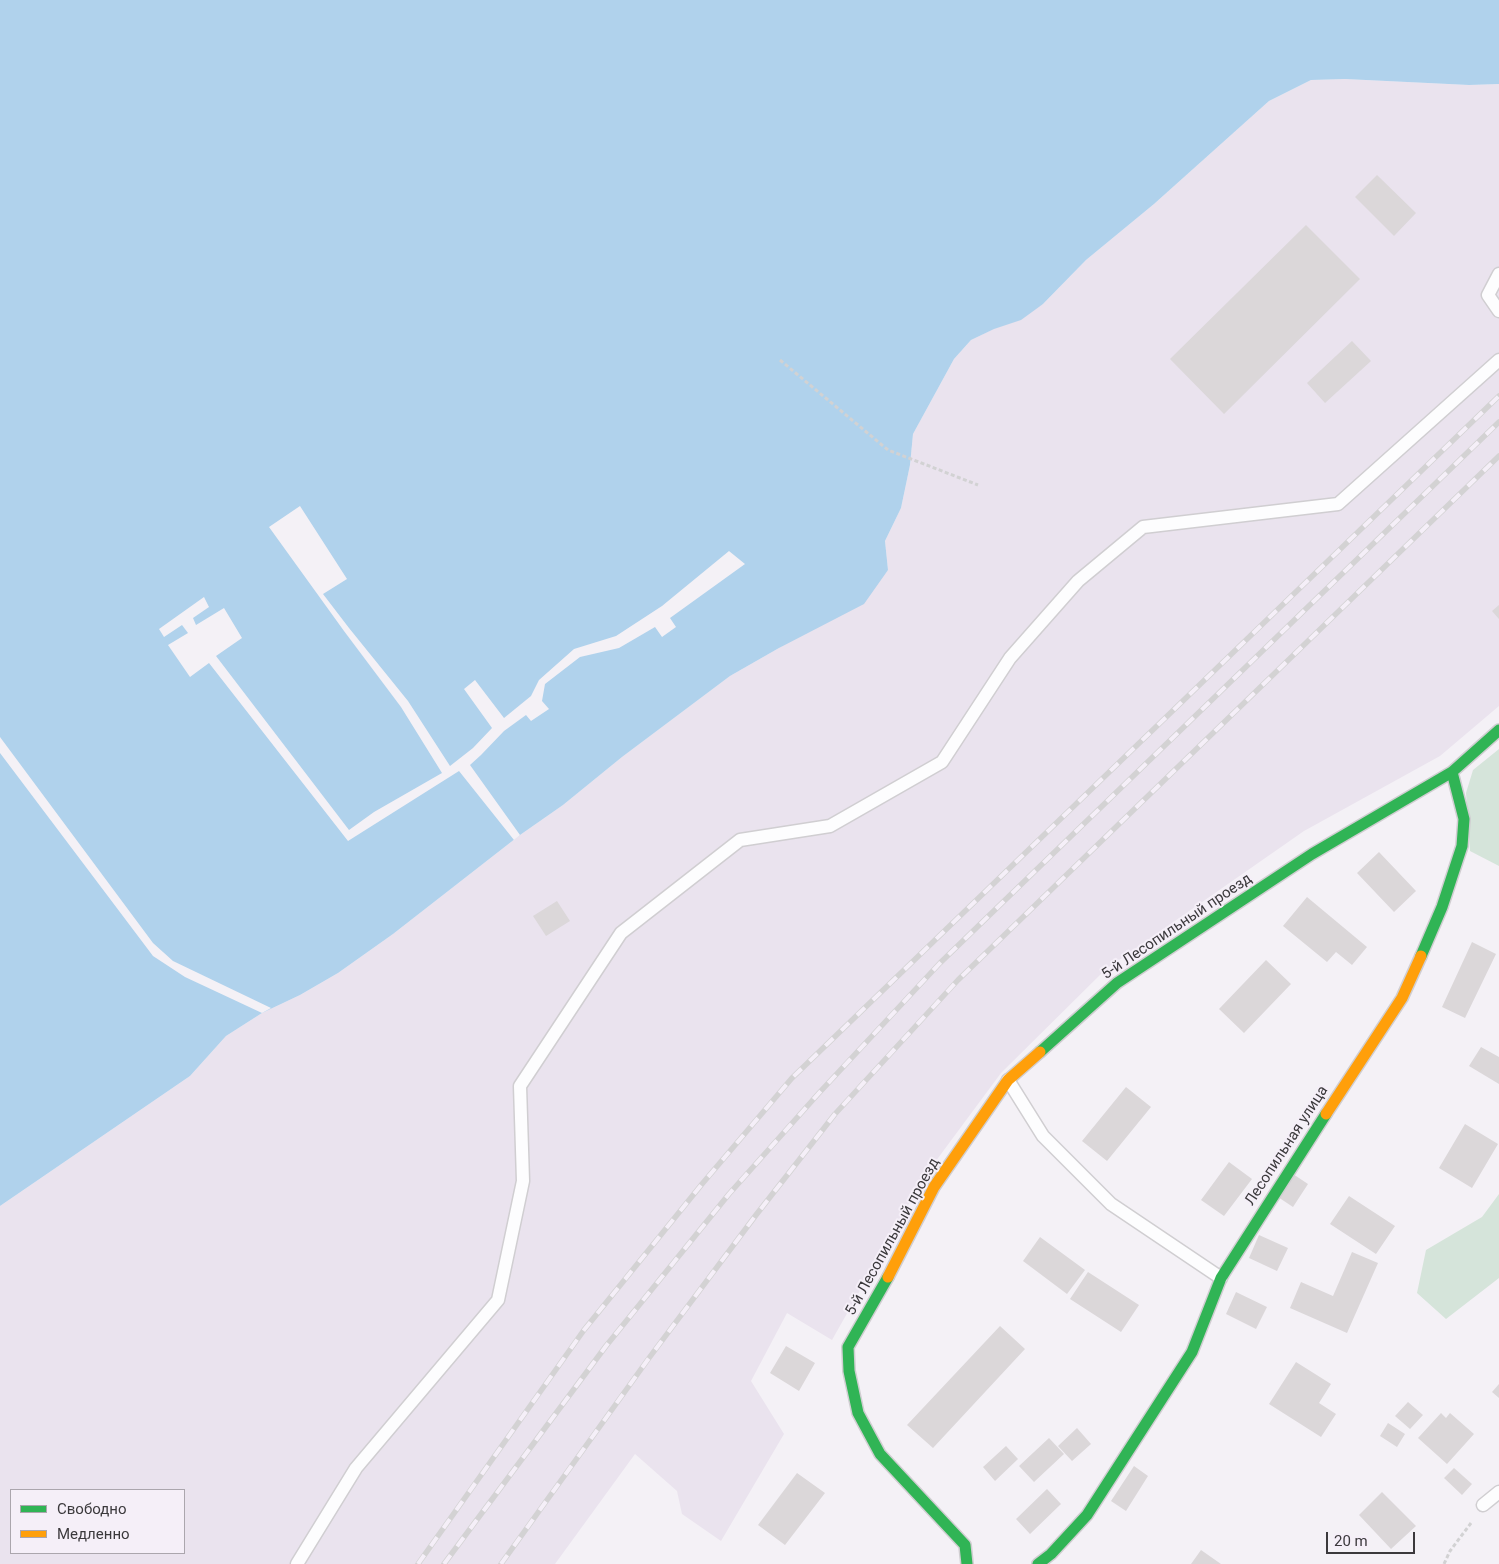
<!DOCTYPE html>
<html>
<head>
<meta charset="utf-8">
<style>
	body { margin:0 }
	#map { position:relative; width:1499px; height:1564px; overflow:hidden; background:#f4f1f6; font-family:Roboto,sans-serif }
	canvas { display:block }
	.legend { position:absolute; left:10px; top:1489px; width:175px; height:65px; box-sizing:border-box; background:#f5eff8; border:1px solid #aba6ad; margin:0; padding:6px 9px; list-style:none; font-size:15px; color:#3b393c }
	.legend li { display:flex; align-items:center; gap:10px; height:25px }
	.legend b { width:25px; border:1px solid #aba6ad }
	.scale { position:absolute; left:1326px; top:1532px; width:89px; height:22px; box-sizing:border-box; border:2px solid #3b393c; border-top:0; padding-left:6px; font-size:15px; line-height:18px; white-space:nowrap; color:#3b393c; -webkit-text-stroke:4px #f5eff8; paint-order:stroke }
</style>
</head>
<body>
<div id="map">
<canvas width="1499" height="1564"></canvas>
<ul class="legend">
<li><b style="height:6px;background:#30b455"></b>Свободно</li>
<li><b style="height:6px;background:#ff9f0a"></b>Медленно</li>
</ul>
<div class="scale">20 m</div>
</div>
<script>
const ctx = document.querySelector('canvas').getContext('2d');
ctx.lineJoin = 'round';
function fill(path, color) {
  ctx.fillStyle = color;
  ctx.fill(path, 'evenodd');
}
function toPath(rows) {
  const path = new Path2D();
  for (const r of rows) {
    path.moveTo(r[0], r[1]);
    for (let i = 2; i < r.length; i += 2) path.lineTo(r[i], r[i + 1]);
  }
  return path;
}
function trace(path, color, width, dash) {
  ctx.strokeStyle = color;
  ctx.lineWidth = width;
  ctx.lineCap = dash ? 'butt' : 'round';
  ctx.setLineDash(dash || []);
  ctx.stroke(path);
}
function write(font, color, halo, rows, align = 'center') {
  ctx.font = font + ' Roboto,sans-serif';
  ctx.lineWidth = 4;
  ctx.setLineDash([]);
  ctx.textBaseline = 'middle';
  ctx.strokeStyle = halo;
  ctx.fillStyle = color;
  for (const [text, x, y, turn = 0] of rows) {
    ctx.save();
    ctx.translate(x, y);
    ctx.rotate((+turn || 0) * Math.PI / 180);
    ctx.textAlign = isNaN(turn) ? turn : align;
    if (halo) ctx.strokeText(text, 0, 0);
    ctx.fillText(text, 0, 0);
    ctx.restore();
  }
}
const built = toPath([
	[1345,79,1469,85,1499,84,1499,706,1440,756,1304,831,1106,969,1001,1073,924,1177,832,1340,787,1313,751,1381,784,1434,721,1541,682,1514,677,1491,635,1454,555,1564,0,1564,0,1206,190,1076,226,1036,262,1013,300,995,338,973,393,934,520,835,563,805,622,757,730,676,779,648,888,570,885,541,901,508,910,465,913,434,954,359,971,340,1043,304,1086,260,1154,204,1269,101,1311,80],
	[11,1490,184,1490,184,1553,11,1553]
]);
const green = toPath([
	[1499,749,1499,866,1470,851,1466,793,1473,770],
	[1499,1194,1499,1278,1446,1319,1417,1293,1426,1250,1482,1217]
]);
const water = toPath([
	[0,0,1499,0,1499,84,1469,85,1345,79,1311,80,1269,101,1154,204,1086,260,1043,304,1021,320,994,329,971,340,954,359,913,434,910,465,901,508,885,541,888,570,864,604,779,648,730,676,622,757,563,805,520,835,393,934,338,973,300,995,262,1013,226,1036,190,1076,0,1206]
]);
const pier = toPath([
	[300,506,347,579,323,594,349,628,408,701,450,766,473,748,492,728,464,689,475,680,504,718,531,696,539,680,574,649,616,636,662,606,729,551,745,564,670,618,676,627,662,637,655,627,619,648,580,657,545,684,542,701,549,709,531,721,526,715,504,731,481,755,470,765,520,835,514,840,459,771,348,841,209,663,190,677,168,645,188,633,182,625,164,637,159,629,204,597,209,607,193,618,196,625,224,608,242,638,216,656,349,830,374,812,442,773,401,707,344,631,269,527],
	[0,737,153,943,173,961,271,1008,262,1013,185,977,153,956,0,753]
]);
const building = toPath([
	[1377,175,1416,213,1394,236,1355,197],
	[1306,225,1360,279,1224,414,1170,359],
	[1352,341,1371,361,1325,403,1307,383],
	[1499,605,1499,619,1492,611],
	[1379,852,1416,891,1394,912,1357,873],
	[1307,897,1367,947,1352,965,1336,952,1327,962,1283,926],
	[557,901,570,921,546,936,533,916],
	[1472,942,1496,954,1465,1018,1442,1007],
	[1266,960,1291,984,1244,1033,1219,1009],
	[1481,1047,1499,1057,1499,1084,1469,1066],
	[1126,1087,1151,1107,1107,1161,1082,1141],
	[1465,1124,1498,1144,1472,1188,1439,1168],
	[1229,1162,1252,1179,1224,1216,1201,1200],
	[1293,1174,1308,1184,1293,1207,1278,1197],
	[1349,1196,1395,1226,1376,1254,1330,1224],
	[1259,1235,1288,1248,1277,1271,1249,1258],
	[1040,1237,1085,1270,1067,1294,1023,1261],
	[1352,1252,1378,1263,1347,1333,1290,1308,1301,1282,1333,1296],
	[1088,1272,1139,1305,1121,1332,1070,1299],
	[1236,1292,1267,1307,1256,1329,1226,1314],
	[1000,1326,1025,1349,933,1448,907,1425],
	[786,1346,815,1363,799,1391,770,1373],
	[1296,1362,1331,1384,1319,1403,1336,1414,1321,1437,1269,1404],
	[1499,1384,1499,1398,1492,1392],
	[1408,1402,1423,1415,1410,1429,1395,1416],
	[1441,1413,1446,1418,1450,1413,1474,1434,1447,1464,1418,1438],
	[1388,1423,1405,1434,1397,1447,1380,1436],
	[1077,1428,1091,1444,1072,1461,1058,1446],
	[1049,1438,1064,1454,1034,1482,1019,1466],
	[1006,1446,1018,1459,995,1481,983,1467],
	[1134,1466,1148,1476,1126,1511,1111,1501],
	[1454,1468,1472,1484,1462,1495,1444,1478],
	[797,1473,825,1493,785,1545,758,1525],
	[1047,1489,1061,1504,1030,1534,1016,1519],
	[1382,1492,1416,1526,1391,1549,1359,1515],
	[1201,1550,1221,1564,1191,1564]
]);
const path = toPath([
	[780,360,888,450,978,485],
	[1444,1564,1450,1551,1471,1523]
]);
const lane = toPath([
	[1499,274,1488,295,1499,311],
	[1008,1080,1043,1136,1111,1204,1221,1278],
	[1483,1505,1499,1492],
	[297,1564,356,1468,498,1300,523,1181,520,1086,621,933,740,840,830,826,942,762,1010,658,1078,581,1143,527,1338,504,1499,360]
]);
const fast = toPath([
	[1421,956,1442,907,1462,846,1464,819,1452,772],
	[1040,1052,1117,983,1312,854,1452,772,1499,730],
	[888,1277,848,1347,849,1371,858,1413,880,1454,965,1545,967,1564],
	[1038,1564,1051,1554,1087,1515,1192,1352,1221,1278,1326,1114]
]);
const slow = toPath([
	[1326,1114,1402,998,1421,956],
	[888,1277,934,1187,1008,1080,1040,1052]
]);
const rail = toPath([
	[418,1564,584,1330,702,1184,792,1078,1499,396],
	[444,1564,606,1346,729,1194,819,1093,940,963,1499,422],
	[501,1564,649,1358,756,1215,835,1114,958,980,1499,456]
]);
const streetNames = [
	["5-й Лесопильный проезд",1177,927,-34],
	["Лесопильная улица",1287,1146,-57],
	["5-й Лесопильный проезд",893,1237,-61]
];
fill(built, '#eae3ee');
fill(green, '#d5e4da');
fill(water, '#b0d2ec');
fill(pier, '#f4f1f6');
fill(building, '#dbd7d9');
trace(lane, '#d0ced1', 15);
trace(fast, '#d0ced1', 14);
trace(slow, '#d0ced1', 14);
trace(path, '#d2d2d3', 3, [4, 2.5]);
trace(lane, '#fdfdfe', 12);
trace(fast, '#30b455', 11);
trace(slow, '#ff9f0a', 11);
trace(rail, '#d3d2d3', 5.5);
trace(rail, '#f5eff8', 4, [11]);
write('15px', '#3b393c', '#f5eff8', streetNames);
</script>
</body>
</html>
